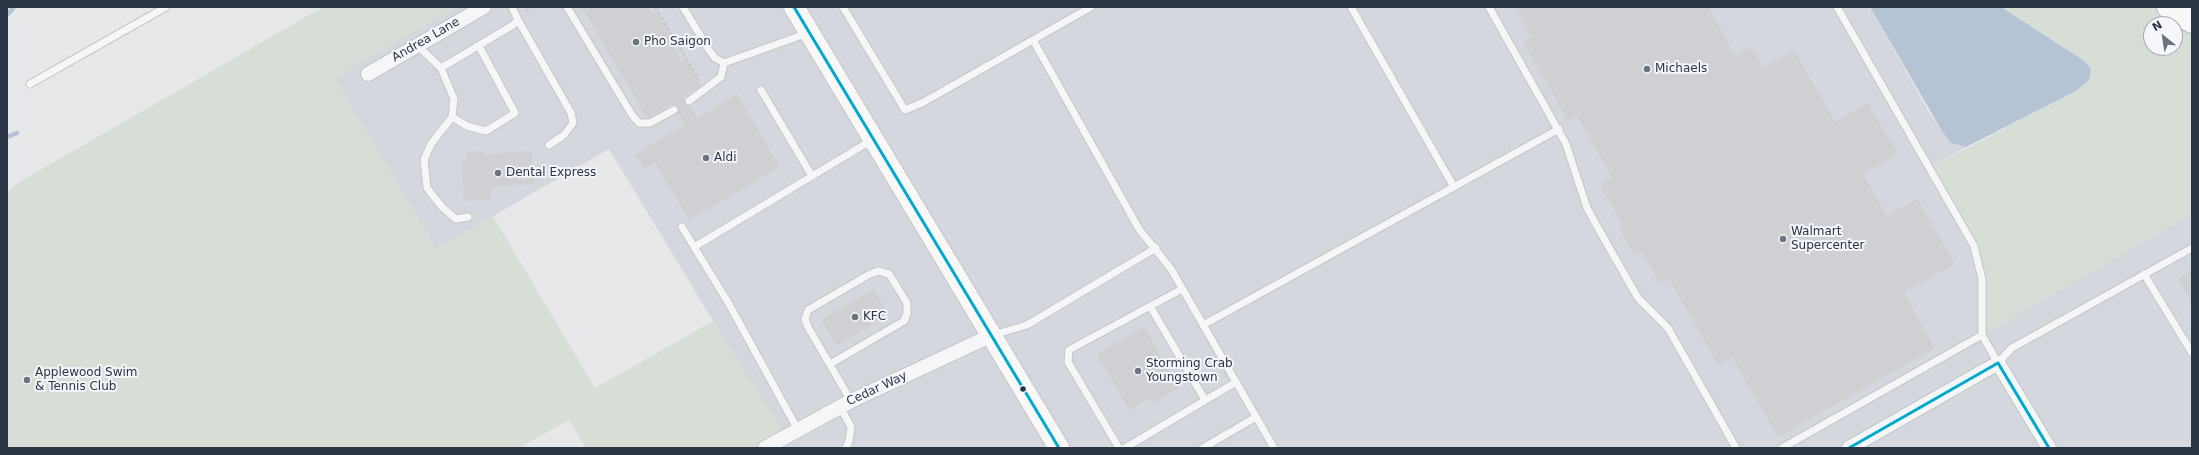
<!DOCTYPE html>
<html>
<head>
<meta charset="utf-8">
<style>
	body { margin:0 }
	#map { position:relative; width:2199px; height:455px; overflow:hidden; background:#e6e8ea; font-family:"DejaVu Sans",sans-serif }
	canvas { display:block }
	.frame { position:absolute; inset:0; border:8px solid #2b3445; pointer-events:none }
	.north { position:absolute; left:2143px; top:16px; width:40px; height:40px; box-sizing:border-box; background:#f4f6f9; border:1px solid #a4a8b1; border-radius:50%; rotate:330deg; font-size:11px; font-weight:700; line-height:16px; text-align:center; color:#2b3445 }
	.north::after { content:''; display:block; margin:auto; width:14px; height:18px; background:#6c737f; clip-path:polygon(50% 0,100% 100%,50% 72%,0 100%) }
</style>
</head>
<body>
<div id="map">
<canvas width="2199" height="455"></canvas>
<div class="frame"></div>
<div class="north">N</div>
</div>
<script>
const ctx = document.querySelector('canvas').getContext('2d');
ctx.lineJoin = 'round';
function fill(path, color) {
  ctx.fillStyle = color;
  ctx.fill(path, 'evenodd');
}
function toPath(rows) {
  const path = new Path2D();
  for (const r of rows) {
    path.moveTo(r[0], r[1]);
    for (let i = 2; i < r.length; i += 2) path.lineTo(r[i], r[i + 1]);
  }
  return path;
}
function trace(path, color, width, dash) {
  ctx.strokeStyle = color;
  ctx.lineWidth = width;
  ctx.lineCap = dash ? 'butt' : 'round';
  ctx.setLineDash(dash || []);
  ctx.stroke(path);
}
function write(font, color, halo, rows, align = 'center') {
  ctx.font = font + ' "DejaVu Sans",sans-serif';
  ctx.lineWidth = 4;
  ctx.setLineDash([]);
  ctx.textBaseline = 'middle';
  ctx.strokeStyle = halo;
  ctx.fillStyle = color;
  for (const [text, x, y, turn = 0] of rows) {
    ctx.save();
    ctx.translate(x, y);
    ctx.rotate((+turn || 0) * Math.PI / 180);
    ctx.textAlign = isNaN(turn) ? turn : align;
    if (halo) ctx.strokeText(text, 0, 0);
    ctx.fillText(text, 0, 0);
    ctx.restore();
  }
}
const built = toPath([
	[455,7,1870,7,1930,114,1951,143,1966,147,1929,168,1974,246,1982,279,1982,335,2192,214,2192,448,765,448,718,329,609,149,436,249,334,78]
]);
const green = toPath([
	[323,7,455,7,334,78,436,249,493,216,595,388,713,321,786,436,765,448,586,448,569,420,519,448,7,448,7,192,16,184],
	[2001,7,2168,7,2192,22,2192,214,1982,335,1982,300,1974,246,1929,168,2076,91,2083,60],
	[2151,24,2175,24,2175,48,2151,48]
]);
const water = toPath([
	[1870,7,2001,7,2083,60,2091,69,2089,80,2076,91,1966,147,1951,143,1942,131]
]);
const stream = toPath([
	[7,15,14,7],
	[7,137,17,133]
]);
const building = toPath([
	[582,7,648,7,653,14,657,12,673,38,669,40,682,62,686,59,701,86,684,96,685,104,690,106,697,118,737,94,780,167,689,220,655,162,644,169,635,154,685,125,678,113,679,108,672,104,647,118],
	[1515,7,1708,7,1736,56,1751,47,1763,68,1794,50,1835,122,1868,103,1898,154,1863,174,1887,216,1917,199,1955,264,1904,293,1935,348,1778,437,1732,357,1718,365,1669,279,1660,284,1641,251,1634,255,1619,228,1623,225,1600,185,1612,178,1577,116,1568,121,1523,41,1531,36],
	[484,151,484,155,531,151,534,184,491,187,491,199,464,201,462,163,467,162,466,152],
	[2192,270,2192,302,2178,279],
	[874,289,888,314,837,346,821,320],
	[1144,327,1179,388,1153,403,1150,398,1129,410,1097,354]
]);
const path = toPath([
	[655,7,699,80],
	[526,11,532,7]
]);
const lane = toPath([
	[567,7,632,115,639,123,650,123,674,110],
	[683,7,709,50,715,58,724,63,808,33],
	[843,7,905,110,922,103,1091,7],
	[1351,7,1454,187],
	[1489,7,1566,144,1587,208,1607,244,1638,298,1668,328,1736,448],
	[1837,7,1974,246,1982,279,1982,335,1998,363,2012,348,2192,248],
	[518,20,571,113,573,123,564,135,549,145],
	[1033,40,1139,229,1171,269,1274,448],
	[417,45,441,68,454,99,452,117,431,144,424,160,427,188,442,207,456,219,468,217],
	[441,68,513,25,518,20,512,7],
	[30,84,166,7],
	[761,90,812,176],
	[689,101,721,77,724,63],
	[452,117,467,126,486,131,515,113,479,46],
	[682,227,729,304,798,430],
	[694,247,872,140],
	[2144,274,2192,353],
	[1150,306,1205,400],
	[1203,325,1559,129],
	[993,335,1027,325,1156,248],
	[830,364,904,321,907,314,907,303,889,274,878,271,870,274,808,310,805,319,808,327,851,401],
	[840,407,851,427,849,441,846,448],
	[1119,448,1068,362,1069,350,1182,289],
	[1125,448,1236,382],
	[1203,448,1256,417],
	[1782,448,1982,335]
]);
const street = toPath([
	[368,74,484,7],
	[765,448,851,401,992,335],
	[1849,448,1998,363,2049,448]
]);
const secondary = toPath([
	[794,7,1059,448]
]);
const highway = toPath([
	[2168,7,2192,22]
]);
const bus1 = toPath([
	[794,7,1059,448],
	[1998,363,2049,448],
	[1849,448,1998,363]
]);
const markers = [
	[636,42,4,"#6c737f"],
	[1647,69,4,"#6c737f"],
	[706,158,4,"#6c737f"],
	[498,173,4,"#6c737f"],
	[1783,239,4,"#6c737f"],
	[855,317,4,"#6c737f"],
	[1138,371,4,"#6c737f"],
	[27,380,4,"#6c737f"],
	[1023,389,3.5,"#2b3445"]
];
const streetNames = [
	["Andrea Lane",426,40,-30],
	["Cedar Way",877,389,-25]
];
const poiNames = [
	["Pho Saigon",644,42],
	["Michaels",1655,69],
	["Aldi",714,158],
	["Dental Express",506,173],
	["Walmart",1791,232],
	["Supercenter",1791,246],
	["KFC",863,317],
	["Storming Crab",1146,364],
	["Youngstown",1146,378],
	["Applewood Swim",35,373],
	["& Tennis Club",35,387]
];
fill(built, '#d4d7dd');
fill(green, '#d6ded6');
fill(water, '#b4c4d5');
trace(stream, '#b4c4d5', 4.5);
fill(building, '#ced0d3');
trace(lane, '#c4c6c8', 9);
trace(street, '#c4c6c8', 16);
trace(secondary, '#c4c6c8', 22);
trace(highway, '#b8bbbf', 24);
trace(path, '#c5c6ca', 2.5, [3, 3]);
trace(lane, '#f5f6f7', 7);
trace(street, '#f5f6f7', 14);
trace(secondary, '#f8f8f8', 20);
trace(highway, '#f8f8f8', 22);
trace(bus1, '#00a9ce', 3);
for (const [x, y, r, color] of markers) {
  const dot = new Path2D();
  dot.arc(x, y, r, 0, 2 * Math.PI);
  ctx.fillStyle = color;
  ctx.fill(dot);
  trace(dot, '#f4f6f9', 1.5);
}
write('12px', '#2b3445', '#f4f6f9', streetNames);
write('12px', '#2b3445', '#f4f6f9', poiNames, 'left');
</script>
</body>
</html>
